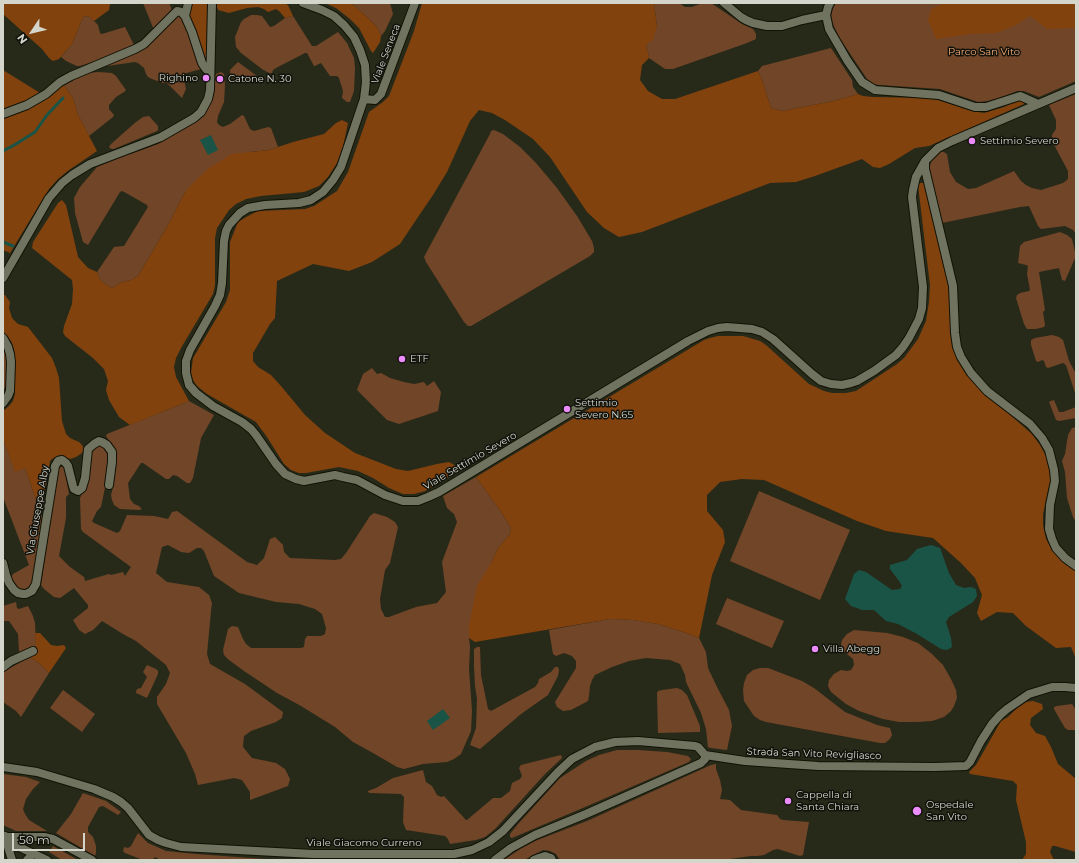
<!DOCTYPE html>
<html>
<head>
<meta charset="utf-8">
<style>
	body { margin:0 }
	#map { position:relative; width:1079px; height:863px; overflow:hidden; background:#282a19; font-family:Montserrat,sans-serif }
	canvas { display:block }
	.frame { position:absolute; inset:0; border:4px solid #d4d5cb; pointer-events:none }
	.north { position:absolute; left:12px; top:12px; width:40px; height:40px; -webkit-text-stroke:3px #11120b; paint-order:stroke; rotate:235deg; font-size:11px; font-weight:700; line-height:16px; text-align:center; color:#d4d5cb }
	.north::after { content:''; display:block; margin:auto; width:14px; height:18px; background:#d4d5cb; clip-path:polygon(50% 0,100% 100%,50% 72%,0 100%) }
	.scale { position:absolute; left:12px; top:833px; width:73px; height:18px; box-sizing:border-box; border:2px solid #d4d5cb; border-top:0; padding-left:5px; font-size:12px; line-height:14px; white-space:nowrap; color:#d4d5cb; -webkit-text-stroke:3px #11120b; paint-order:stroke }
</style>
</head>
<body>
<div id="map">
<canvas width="1079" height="863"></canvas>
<div class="frame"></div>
<div class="north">N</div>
<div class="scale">50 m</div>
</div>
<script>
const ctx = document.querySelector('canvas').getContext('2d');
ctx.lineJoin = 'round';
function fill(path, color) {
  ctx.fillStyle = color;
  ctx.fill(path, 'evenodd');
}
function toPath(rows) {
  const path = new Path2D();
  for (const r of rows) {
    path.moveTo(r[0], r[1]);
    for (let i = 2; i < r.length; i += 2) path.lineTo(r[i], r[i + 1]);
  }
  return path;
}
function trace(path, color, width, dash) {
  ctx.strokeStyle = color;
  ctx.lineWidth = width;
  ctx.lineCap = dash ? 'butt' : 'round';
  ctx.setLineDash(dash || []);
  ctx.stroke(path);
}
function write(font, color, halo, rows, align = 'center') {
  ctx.font = font + ' Montserrat,sans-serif';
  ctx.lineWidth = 3;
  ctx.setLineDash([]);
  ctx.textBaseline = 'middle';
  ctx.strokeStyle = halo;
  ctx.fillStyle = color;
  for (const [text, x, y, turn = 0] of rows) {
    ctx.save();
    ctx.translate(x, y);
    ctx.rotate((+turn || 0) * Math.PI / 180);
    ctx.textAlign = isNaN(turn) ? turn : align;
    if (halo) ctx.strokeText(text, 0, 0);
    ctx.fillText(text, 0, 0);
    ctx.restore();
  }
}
const green = toPath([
	[143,3,169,3,172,10,154,30],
	[351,3,390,3,393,14,385,31,381,36,377,27,366,16],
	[654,3,679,3,685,7,692,7,702,3,711,3,742,24,753,29,756,34,756,39,747,43,673,69,665,69,649,58,648,52,646,47,657,26],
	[836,3,1076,3,1076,81,1039,97,1024,91,1017,91,1000,98,988,101,978,102,940,89,879,85,873,84,867,79,839,37,833,24,831,16,833,8],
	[251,15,257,15,262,16,270,27,274,26,285,18,293,16,312,46,316,46,338,32,347,43,354,58,355,68,354,91,350,102,347,102,342,98,343,91,339,78,337,76,330,76,321,63,315,66,314,66,307,53,305,53,276,68,273,70,272,73,269,73,262,69,241,53,236,47,235,37,241,22,244,19],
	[88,16,94,21,98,25,100,33,102,34,125,27,134,45,133,47,99,60,80,66,77,66,66,61,61,57,72,44,83,17],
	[176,16,179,16,183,18,187,26,198,65,201,69,183,74,186,89,182,98,167,83,163,83,152,79,148,77,146,74,144,68,138,63,135,62,100,67,129,55],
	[831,48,852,80,853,87,858,94,834,101,782,111,771,108,762,80,758,71,762,66],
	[238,62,257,76,249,83,240,83,235,81,230,73,230,70],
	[98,72,112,73,116,76,126,90,124,92,116,97,109,105,109,109,114,115,113,117,89,136,78,115,73,98,63,84,89,73],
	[221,72,224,74,225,85,224,102,218,116,217,122,219,125,223,127,230,124,242,115,244,116,250,129,254,131,268,127,271,128,278,147,269,150,250,152,185,192,168,225,138,276,131,280,122,282,112,288,104,283,99,278,97,272,114,247,124,246,148,207,147,205,126,193,122,191,120,192,88,245,83,242,75,213,74,198,80,187,97,167,120,157,139,151,158,144,178,132,204,115,210,105,213,97,215,77,216,74],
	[1076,94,1076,234,1073,230,1065,226,1041,229,1038,226,1029,206,1020,207,942,223,930,176,929,169,932,159,942,151,947,154,950,172,956,182,968,189,976,188,1014,171,1021,181,1026,185,1032,188,1041,190,1063,183,1068,179,1068,171,1052,141,1052,135,1056,129,1056,120,1049,105],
	[149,116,158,126,158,130,157,131,114,149,112,149,110,148,109,147,111,144,136,122,143,117],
	[494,130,503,134,520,147,536,163,557,188,577,216,592,241,594,248,594,252,590,256,471,326,468,326,464,322,426,262,424,257,490,134,491,131],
	[1060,232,1067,235,1072,239,1076,256,1065,281,1062,280,1059,268,1039,272,1045,310,1043,312,1045,325,1044,327,1036,329,1027,329,1024,324,1016,298,1017,295,1020,293,1029,291,1030,290,1027,274,1028,266,1026,265,1018,263,1020,246,1024,242],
	[1052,335,1059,337,1063,340,1069,361,1076,374,1076,396,1066,365,1063,363,1048,368,1046,367,1044,361,1042,360,1038,362,1036,361,1031,345,1031,340,1035,338],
	[3,345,7,354,6,385,3,391],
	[372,368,377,374,381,373,390,378,404,382,414,384,424,382,427,386,434,381,441,392,438,411,399,424,387,420,357,390,363,374],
	[1054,400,1059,412,1063,412,1076,407,1076,418,1059,421,1056,420,1049,402,1051,401],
	[189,401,214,415,201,438,193,478,190,483,187,483,177,476,173,475,169,479,166,479,143,463,141,463,128,483,130,499,134,504,139,506,142,509,139,510,120,509,114,505,112,500,111,495,114,484,112,480,115,454,113,446,106,436,107,434],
	[1076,427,1076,522,1073,517,1067,498,1065,472,1062,461,1065,454,1068,435,1072,428],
	[3,439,15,471,25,468,42,517,32,585,31,587,25,590,20,589,17,588,11,577,13,574,29,565,3,497],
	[99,446,104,447,110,454,108,473,101,507,97,511,92,521,94,523,117,533,120,531,127,515,154,516,168,519,172,512,177,511,247,562,257,565,264,558,270,539,275,537,283,545,284,552,290,558,335,560,341,559,346,553,370,516,374,513,387,517,395,522,398,527,390,563,385,570,380,599,381,609,385,617,389,617,416,607,437,603,446,592,442,562,457,522,454,514,447,508,443,496,476,477,501,512,511,528,510,534,498,548,491,563,469,638,470,647,469,669,472,711,471,731,461,754,454,759,447,762,423,764,404,769,397,767,373,753,353,742,335,727,301,706,277,693,244,671,229,660,224,655,223,650,228,629,232,626,238,627,243,639,246,644,251,648,301,648,304,647,305,639,307,636,321,636,325,634,326,628,322,614,315,609,299,604,276,602,239,593,214,576,204,551,201,548,197,548,189,553,181,552,168,545,162,547,156,573,167,582,199,587,209,595,212,603,211,611,207,654,210,664,245,684,283,712,282,718,276,722,251,731,244,736,243,747,252,758,276,763,285,769,290,779,288,786,250,800,250,792,242,780,234,778,198,785,195,774,186,753,157,704,157,697,166,684,170,673,166,665,136,641,123,634,102,621,93,630,85,634,79,630,73,620,88,608,88,605,74,588,60,598,54,597,44,589,41,585,58,468,61,467,64,467,69,494,66,497,66,518,59,556,70,567,84,577,85,581,109,574,111,575,123,572,125,576,131,567,83,532,81,529,80,498,88,481,91,454,95,447],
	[759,491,850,530,820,600,730,561],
	[727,598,784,621,772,648,716,624],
	[16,602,17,608,19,609,28,606,33,616,35,623,36,646,21,653,19,651,18,634,9,621,3,621,3,606],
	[610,619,633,620,658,624,686,633,699,638,706,652,708,668,717,687,729,710,732,726,727,750,711,748,708,747,706,729,701,713,686,682,685,675,680,664,670,660,646,658,629,661,612,667,595,675,592,680,590,686,589,696,588,701,571,710,563,711,557,707,555,702,576,668,576,661,572,656,564,653,556,656,553,654,549,630],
	[854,630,887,633,903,637,918,643,932,654,943,665,951,679,956,690,957,698,954,706,951,711,944,717,932,721,918,722,899,722,883,719,859,711,846,704,831,692,828,686,829,680,834,674,841,670,847,671,851,670,854,665,853,659,843,651,841,645,842,640,847,634],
	[477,647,480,647,481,675,487,704,488,709,491,711,535,687,538,683,539,679,551,672,555,667,558,667,559,670,558,676,548,695,521,714,480,749,470,745,476,728,477,699,475,686,474,666,474,649],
	[30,657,39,663,49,673,21,717,16,711,3,702,3,672],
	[147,665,156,669,158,671,158,674,147,698,136,693,136,692,137,689,141,688,147,677,143,672],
	[760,668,768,668,802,681,814,688,845,712,877,725,890,728,892,735,890,739,885,743,880,743,766,722,760,720,754,716,744,701,743,690,744,683,747,675,753,670],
	[677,688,682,690,687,695,700,726,700,732,698,732,658,733,657,693,658,691,662,690],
	[63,690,95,714,82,732,50,708],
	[1072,704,1076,710,1076,730,1068,730,1065,728,1062,723,1054,709,1054,707,1057,706],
	[617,750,638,750,667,752,688,756,691,759,689,762,585,807,512,838,510,837,510,834,518,824,560,778,586,761,599,755],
	[561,755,562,758,545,774,495,829,485,837,476,840,450,844,448,839,445,836,406,830,403,822,404,797,401,794,370,793,368,792,368,791,376,788,393,778,423,770,426,782,432,786,437,795,441,797,444,796,466,820,467,820,493,798,501,798,510,791,512,783,520,779,522,776,519,768,521,765],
	[716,764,716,769,720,780,722,790,720,799,730,800,741,810,777,815,780,819,783,820,809,822,803,855,800,856,778,849,773,850,764,855,757,856,751,856,723,860,560,860,556,854,550,851,543,850,524,860,504,860,520,849,535,841,587,821,711,765],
	[3,774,26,777,40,782,33,789,26,799,23,809,25,814,29,820,47,831,16,831,3,825],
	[83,793,106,801,121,812,118,815,103,806,99,807,88,827,88,832,93,837,96,846,96,853,95,856,56,833,71,814],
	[138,833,148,843,166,851,196,854,278,860,161,860,155,857,152,860,143,860,125,853,123,851,124,847,128,848,131,846],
	[53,846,78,860,62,860,49,852]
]);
const forest = toPath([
	[3,3,109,3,110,4,109,10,94,21,88,16,83,17,72,44,59,59,53,61,49,58,42,49,3,14],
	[191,3,208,3,207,57,206,60,205,61,189,18,189,12],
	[216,3,284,3,288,5,293,16,285,18,279,11,276,9,268,12,264,9,258,7,247,8,229,13,218,10],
	[325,3,351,3,366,16,377,27,381,36,380,42,375,50,373,53,371,51,359,28,350,19,336,8],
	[422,3,654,3,657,26,653,40,649,42,646,47,648,52,649,58,642,65,640,80,648,91,662,99,675,99,758,71,762,80,771,108,782,111,834,101,858,94,863,96,873,97,929,98,938,100,972,111,984,113,1004,107,1018,100,1025,101,1024,104,929,146,915,148,889,164,880,168,873,167,862,159,815,176,796,182,770,183,642,232,619,237,604,228,587,212,550,157,533,139,505,120,492,113,479,110,470,121,447,172,433,195,418,217,400,244,372,262,349,271,313,264,277,281,275,318,270,324,253,353,253,361,258,367,271,375,281,386,305,415,325,433,355,453,396,469,408,471,437,464,449,462,456,466,458,471,425,491,414,494,403,494,389,488,373,478,358,471,339,467,306,473,299,473,291,470,284,464,267,437,256,422,207,394,197,386,193,380,191,373,193,358,196,353,226,302,230,290,230,242,238,222,248,216,258,211,305,209,314,206,337,191,348,172,369,112,383,102,389,96,414,31],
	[944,3,1076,3,1076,26,1074,28,1047,29,1030,16,1016,25,996,33,971,34,936,39,928,20,931,9],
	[3,70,40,93,63,84,73,98,78,115,97,151,69,170,58,179,49,189,10,253,3,250],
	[342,120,348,123,343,147,337,163,328,177,319,186,304,192,261,196,246,199,236,204,229,210,217,228,215,238,215,285,213,294,181,348,176,358,174,367,176,377,189,401,130,425,119,417,109,400,106,390,108,381,104,369,93,358,65,336,63,332,64,326,72,304,73,289,72,280,32,248,33,242,58,203,62,200,66,205,78,257,88,268,97,272,99,278,104,283,112,288,122,282,131,280,138,276,168,225,185,192,192,184,209,168,232,154,269,150,293,142,324,134,336,123],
	[920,183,924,183,934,218,948,278,949,289,952,346,954,351,959,361,972,381,986,396,1008,413,1032,434,1040,445,1046,456,1050,472,1050,482,1043,514,1043,525,1046,539,1054,552,1065,564,1076,570,1076,659,1071,647,1056,648,1026,626,1013,613,997,612,981,621,977,613,982,595,975,578,961,563,933,538,886,531,857,521,764,480,742,479,720,482,707,495,707,511,723,530,725,542,712,575,699,638,686,633,658,624,633,620,610,619,475,642,469,638,469,625,477,586,491,563,498,548,510,534,511,528,501,512,476,477,704,340,710,338,718,336,743,336,760,341,766,345,809,384,824,391,832,393,846,393,856,391,897,364,904,358,918,339,926,321,929,302,930,285,918,185],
	[3,295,5,295,10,302,9,308,12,318,18,324,28,327,52,358,56,368,59,378,62,421,66,434,70,438,79,442,82,445,84,449,82,453,76,457,70,459,59,455,52,459,50,461,41,514,25,468,15,472,3,439,3,411,9,406,13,401,15,394,15,358,14,349,11,341,3,331],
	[35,633,40,633,51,645,57,646,64,645,66,648,49,673,39,663,30,657,33,655,36,650],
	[1033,701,1042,704,1043,709,1031,718,1030,725,1036,733,1045,736,1051,747,1058,764,1076,779,1076,852,1055,846,1052,846,1050,852,1054,860,1022,860,1026,854,1026,842,1016,800,1017,785,1013,781,970,774,969,772,976,765,1001,721,1008,717,1017,708,1025,702]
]);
const water = toPath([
	[211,135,218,150,208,155,200,140],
	[931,545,940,548,949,573,956,585,964,588,971,587,976,589,977,596,973,602,949,617,946,622,951,638,952,647,947,650,941,649,917,634,898,624,886,621,874,610,862,610,851,606,845,599,854,574,859,570,866,572,892,590,900,589,902,586,899,581,890,569,890,565,907,560,917,549],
	[443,709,450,718,433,730,427,721]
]);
const stream = toPath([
	[3,151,16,144,35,132,47,115,63,98],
	[3,242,13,246]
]);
const minor = toPath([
	[303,3,322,10,334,16,344,25,354,37,360,50,365,65,366,82,364,99,341,167,333,180,323,192,311,200,299,203,265,205,248,208,240,213,229,225,226,231,224,241,222,283,220,295,215,306,190,350,186,361,186,373,189,385,196,393,213,406,242,422,251,429,256,435,276,464,285,474,296,479,304,481,335,475,343,477,357,480,385,495,403,501,418,501,428,497,439,492,688,341,708,331,718,328,727,327,752,329,762,332,773,339,812,374,821,381,831,384,842,385,851,383,857,381,874,371,896,355,903,347,909,338,919,319,922,308,923,287,912,197,913,190,916,177,925,161,938,148,952,141,1076,88],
	[724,3,741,17,746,20,753,23,767,26,782,26,802,20,826,15],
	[830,3,828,7,826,15,829,29,847,60,862,82,875,90,939,95,975,107,986,107,1020,96,1038,104],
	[185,16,188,3],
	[364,99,375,100,381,94,415,3],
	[3,114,27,105,46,94,60,82,71,76,135,49,144,44,177,11,181,12,185,16,192,32,202,63,206,69,210,73],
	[925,162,925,169,953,286,955,333,957,347,961,357,971,373,987,391,1030,424,1042,438,1049,450,1054,470,1055,481,1050,505,1049,529,1052,539,1056,548,1065,558,1076,566],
	[3,278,49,198,62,183,72,175,90,164,161,137,194,118,201,112,208,99,210,90,212,3],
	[3,338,8,347,10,354,11,362,10,391,8,396,3,403],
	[3,563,6,575,9,583,14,590,18,593,23,594,26,594,32,591,36,584,55,466,58,461,62,460,66,463,68,466,73,486,74,489,78,491,82,488,85,478,88,449,94,444,99,441,102,442,107,445,112,452,112,462,109,485],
	[3,667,11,661,33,651],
	[705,755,745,761,818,766,935,767,966,766,970,762,981,741,992,724,1000,715,1007,709,1029,694,1039,691,1052,687,1065,687,1076,688],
	[3,767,37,772,94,789,113,797,121,802,128,808,149,835,158,840,166,843,181,847,313,854,454,854,472,850,489,842,503,831,558,772,572,759,595,747,615,742,638,741,695,746,698,747,705,755],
	[5,837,12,860],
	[27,860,33,854],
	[495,860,511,848,535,835,586,814,701,763,705,759,705,755],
	[534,860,539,858,545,856,551,858,552,860]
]);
const tertiary = toPath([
	[5,836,15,845,47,860],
	[5,837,44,837,53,839,92,860]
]);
const markers = [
	[206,78,4,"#ec8cfa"],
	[220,79,4,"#ec8cfa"],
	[972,141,4,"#ec8cfa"],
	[402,359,4,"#ec8cfa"],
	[567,409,4,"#ec8cfa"],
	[815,649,4,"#ec8cfa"],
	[788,801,4,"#ec8cfa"],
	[917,811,5,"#ec8cfa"]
];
const parkNames = [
	["Parco San Vito",984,52]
];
const streetNames = [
	["Viale Seneca",386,54,-69],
	["Viale Settimio Severo",470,461,-30],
	["Via Giuseppe Alby",38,510,-80],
	["Strada San Vito Revigliasco",814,754,2],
	["Viale Giacomo Curreno",364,843]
];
const poiNames = [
	["Righino",198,78,"right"],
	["Catone N. 30",228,79],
	["Settimio Severo",980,141],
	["ETF",410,359],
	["Settimio",575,403],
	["Severo N.65",575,415],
	["Villa Abegg",823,649],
	["Cappella di",796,795],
	["Santa Chiara",796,807],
	["Ospedale",926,805],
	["San Vito",926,817]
];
fill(green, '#714528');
fill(forest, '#82420e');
fill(water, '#1a5446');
trace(stream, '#1a5446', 3);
trace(minor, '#111204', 10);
trace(tertiary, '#111204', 10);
trace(minor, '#707360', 8);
trace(tertiary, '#707360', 8);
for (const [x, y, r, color] of markers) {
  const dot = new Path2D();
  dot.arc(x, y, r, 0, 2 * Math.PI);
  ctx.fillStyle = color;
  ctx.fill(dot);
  trace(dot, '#11120b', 1.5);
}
write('10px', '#f7ac7b', '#11120b', parkNames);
write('10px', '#d4d5cb', '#11120b', streetNames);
write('10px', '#d4d5cb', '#11120b', poiNames, 'left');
</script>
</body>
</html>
